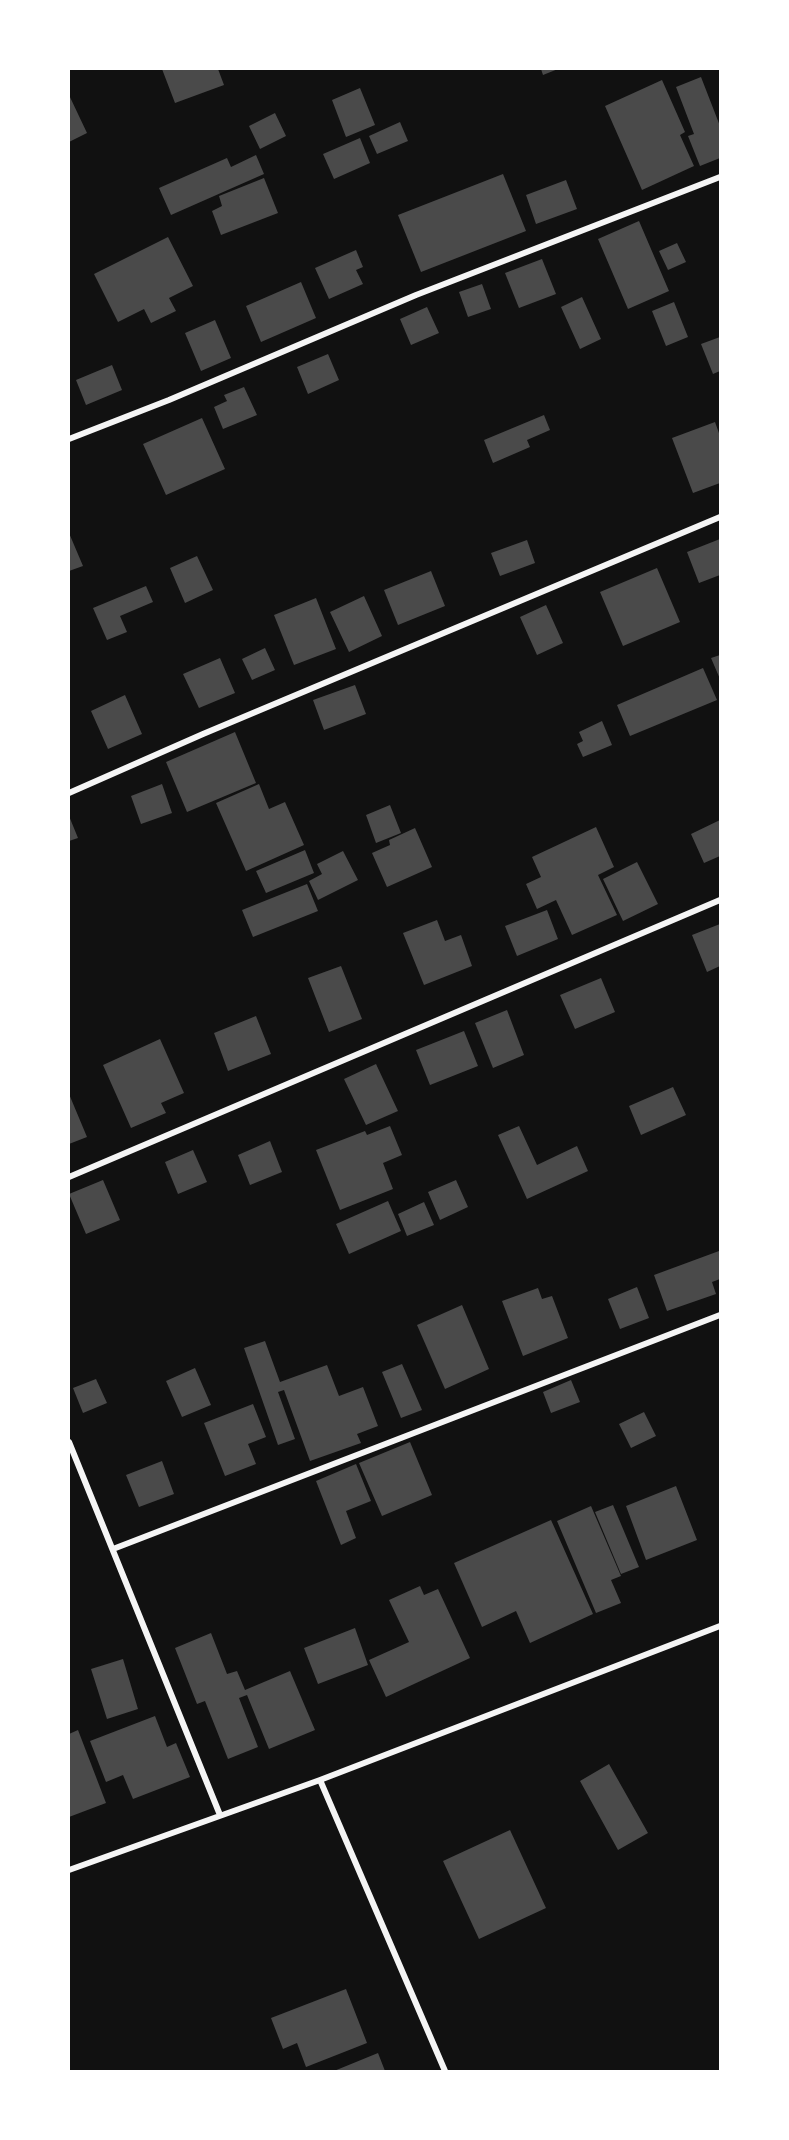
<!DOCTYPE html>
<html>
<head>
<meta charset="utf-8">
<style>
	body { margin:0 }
	#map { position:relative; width:789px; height:2140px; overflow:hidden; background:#111; font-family:Barlow,sans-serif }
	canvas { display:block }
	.frame { position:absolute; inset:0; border:70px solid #fff; pointer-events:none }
</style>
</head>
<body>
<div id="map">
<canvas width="789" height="2140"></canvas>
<div class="frame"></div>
</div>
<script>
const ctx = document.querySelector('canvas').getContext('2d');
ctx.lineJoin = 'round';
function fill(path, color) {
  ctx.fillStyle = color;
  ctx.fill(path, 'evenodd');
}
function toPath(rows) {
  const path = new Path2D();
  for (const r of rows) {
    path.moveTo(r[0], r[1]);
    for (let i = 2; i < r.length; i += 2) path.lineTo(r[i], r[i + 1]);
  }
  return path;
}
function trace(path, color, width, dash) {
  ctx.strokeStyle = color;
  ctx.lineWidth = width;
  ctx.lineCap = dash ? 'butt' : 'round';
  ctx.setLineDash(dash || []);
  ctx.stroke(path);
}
const building = toPath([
	[162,69,218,69,224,85,175,103],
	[541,69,558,69,543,75],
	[701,77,720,126,720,158,700,166,688,136,694,134,676,87],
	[662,80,685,132,680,135,694,166,642,190,605,106],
	[360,88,375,125,346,137,332,100],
	[69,95,87,133,69,142],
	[275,113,286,136,260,149,249,126],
	[400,122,408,141,377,154,369,136],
	[360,138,370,163,334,179,323,154],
	[256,155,264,174,171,215,159,188,227,158,231,167],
	[503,174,526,231,421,272,398,215],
	[264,178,278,213,221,235,212,211,222,206,219,196],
	[566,180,577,209,536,224,526,195],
	[639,221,669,291,628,309,598,239],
	[168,237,193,286,169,298,176,311,151,323,144,309,118,322,94,274],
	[677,243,686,262,668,270,659,251],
	[356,250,363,267,356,270,363,284,329,299,315,268],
	[542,259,556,294,519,308,505,273],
	[301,282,316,318,261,342,246,306],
	[482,284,491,309,468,317,459,292],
	[582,297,601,339,580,349,561,307],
	[674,302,688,337,666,346,652,311],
	[427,307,439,333,411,345,400,319],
	[215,320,231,358,201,371,185,333],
	[720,337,720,371,713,374,701,344],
	[328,354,339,380,308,394,297,367],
	[112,365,122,390,86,405,76,380],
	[244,387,257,415,223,429,214,407,227,401,224,395],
	[544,415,550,430,527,440,530,447,493,463,484,440],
	[202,418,225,469,166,495,143,444],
	[715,422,720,436,720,483,693,493,672,438],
	[69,533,83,566,69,571],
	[720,539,720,575,699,583,687,552],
	[527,540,535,563,500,576,491,553],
	[197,556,213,590,185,603,170,568],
	[657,568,680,622,623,646,600,592],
	[431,571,445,606,398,625,384,590],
	[146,586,153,602,120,616,127,632,107,640,93,608],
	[364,596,382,636,349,652,330,612],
	[316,598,336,649,294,665,274,615],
	[546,605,563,643,537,655,520,617],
	[265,648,275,670,252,680,242,659],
	[720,655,720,679,711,658],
	[220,658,235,693,199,708,183,674],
	[703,668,717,700,630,736,617,705],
	[355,685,366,714,324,730,313,700],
	[125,695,142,734,108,749,91,711],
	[602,721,612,745,583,757,577,744,583,741,579,732],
	[235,732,256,783,187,812,166,762],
	[162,784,172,813,141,824,131,796],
	[259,784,269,809,285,802,304,845,246,871,216,803],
	[390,805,401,833,376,843,366,815],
	[69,816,78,838,69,841],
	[720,820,720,856,704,863,691,834],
	[596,827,614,867,598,875,617,915,572,935,556,900,537,909,526,884,541,877,532,857],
	[415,828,432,867,387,887,372,853,390,845,389,840],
	[305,850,314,873,266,893,256,871],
	[343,851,358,880,318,900,309,881,322,874,317,864],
	[637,862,658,904,623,921,603,879],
	[307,884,318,911,253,937,242,910],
	[547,910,558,939,517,956,505,926],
	[437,920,445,941,461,935,472,966,424,985,403,933],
	[720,924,720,966,707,972,692,935],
	[341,966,362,1019,329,1032,308,978],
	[601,978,615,1012,575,1029,560,995],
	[507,1010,524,1055,493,1068,475,1023],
	[256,1016,271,1054,228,1071,214,1033],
	[464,1031,478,1066,430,1085,416,1050],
	[160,1039,184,1093,161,1103,166,1113,131,1128,103,1065],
	[376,1064,398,1111,366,1125,344,1079],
	[673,1087,686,1115,641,1135,629,1106],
	[69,1094,87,1137,69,1144],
	[390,1126,402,1155,383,1163,393,1189,340,1210,316,1150,365,1131,367,1135],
	[519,1126,537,1165,577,1146,588,1171,527,1199,498,1135],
	[270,1141,282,1172,250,1185,238,1155],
	[193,1150,207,1182,178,1194,165,1162],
	[103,1180,120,1220,86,1234,69,1194],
	[456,1180,468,1207,440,1220,428,1192],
	[388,1201,401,1231,349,1254,336,1224],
	[424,1202,434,1225,407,1236,398,1214],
	[719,1251,720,1279,712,1282,716,1294,667,1311,654,1275],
	[637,1287,649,1318,620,1329,608,1299],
	[538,1288,542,1299,552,1296,568,1338,523,1356,502,1301],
	[462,1305,489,1369,445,1389,417,1325],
	[265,1341,280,1382,327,1365,339,1396,363,1387,378,1426,357,1434,361,1443,310,1461,284,1390,278,1392,295,1439,278,1445,244,1348],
	[402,1364,422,1410,401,1418,382,1372],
	[195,1368,211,1405,182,1417,166,1381],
	[96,1379,107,1403,83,1413,73,1388],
	[571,1380,580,1402,551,1413,543,1392],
	[253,1404,266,1437,248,1444,256,1464,225,1476,204,1423],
	[644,1412,656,1436,631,1448,619,1424],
	[410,1442,432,1495,382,1516,359,1463],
	[162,1461,174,1494,139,1507,126,1475],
	[356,1464,371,1501,346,1511,356,1538,341,1545,316,1481],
	[676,1486,697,1540,646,1560,626,1506],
	[613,1505,639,1567,621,1574,595,1512],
	[591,1506,621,1576,611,1580,621,1603,596,1613,557,1521],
	[551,1520,593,1614,530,1643,516,1611,482,1627,454,1563],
	[420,1586,424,1595,438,1589,470,1658,386,1697,369,1660,409,1642,389,1600],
	[355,1628,368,1665,318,1684,304,1648],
	[211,1633,227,1674,237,1671,245,1690,290,1671,315,1730,269,1749,247,1695,239,1698,258,1747,228,1759,205,1701,197,1704,175,1648],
	[123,1659,138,1709,107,1719,91,1669],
	[155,1716,167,1747,176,1743,190,1777,133,1799,123,1775,106,1782,90,1741],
	[78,1730,106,1803,69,1817,69,1734],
	[609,1764,648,1833,618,1850,580,1781],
	[510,1830,546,1908,479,1939,443,1861],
	[346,1989,367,2043,306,2067,297,2043,283,2049,271,2018],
	[378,2053,385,2071,334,2071]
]);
const minor = toPath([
	[69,439,169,400,416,295,720,177],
	[69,793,203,734,720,517],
	[69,1177,720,900],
	[69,1442,220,1815],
	[113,1549,720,1315],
	[320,1780,445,2071],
	[69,1870,320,1780,720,1626]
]);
fill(building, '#4a4a4a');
trace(minor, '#f5f5f5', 6);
</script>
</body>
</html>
